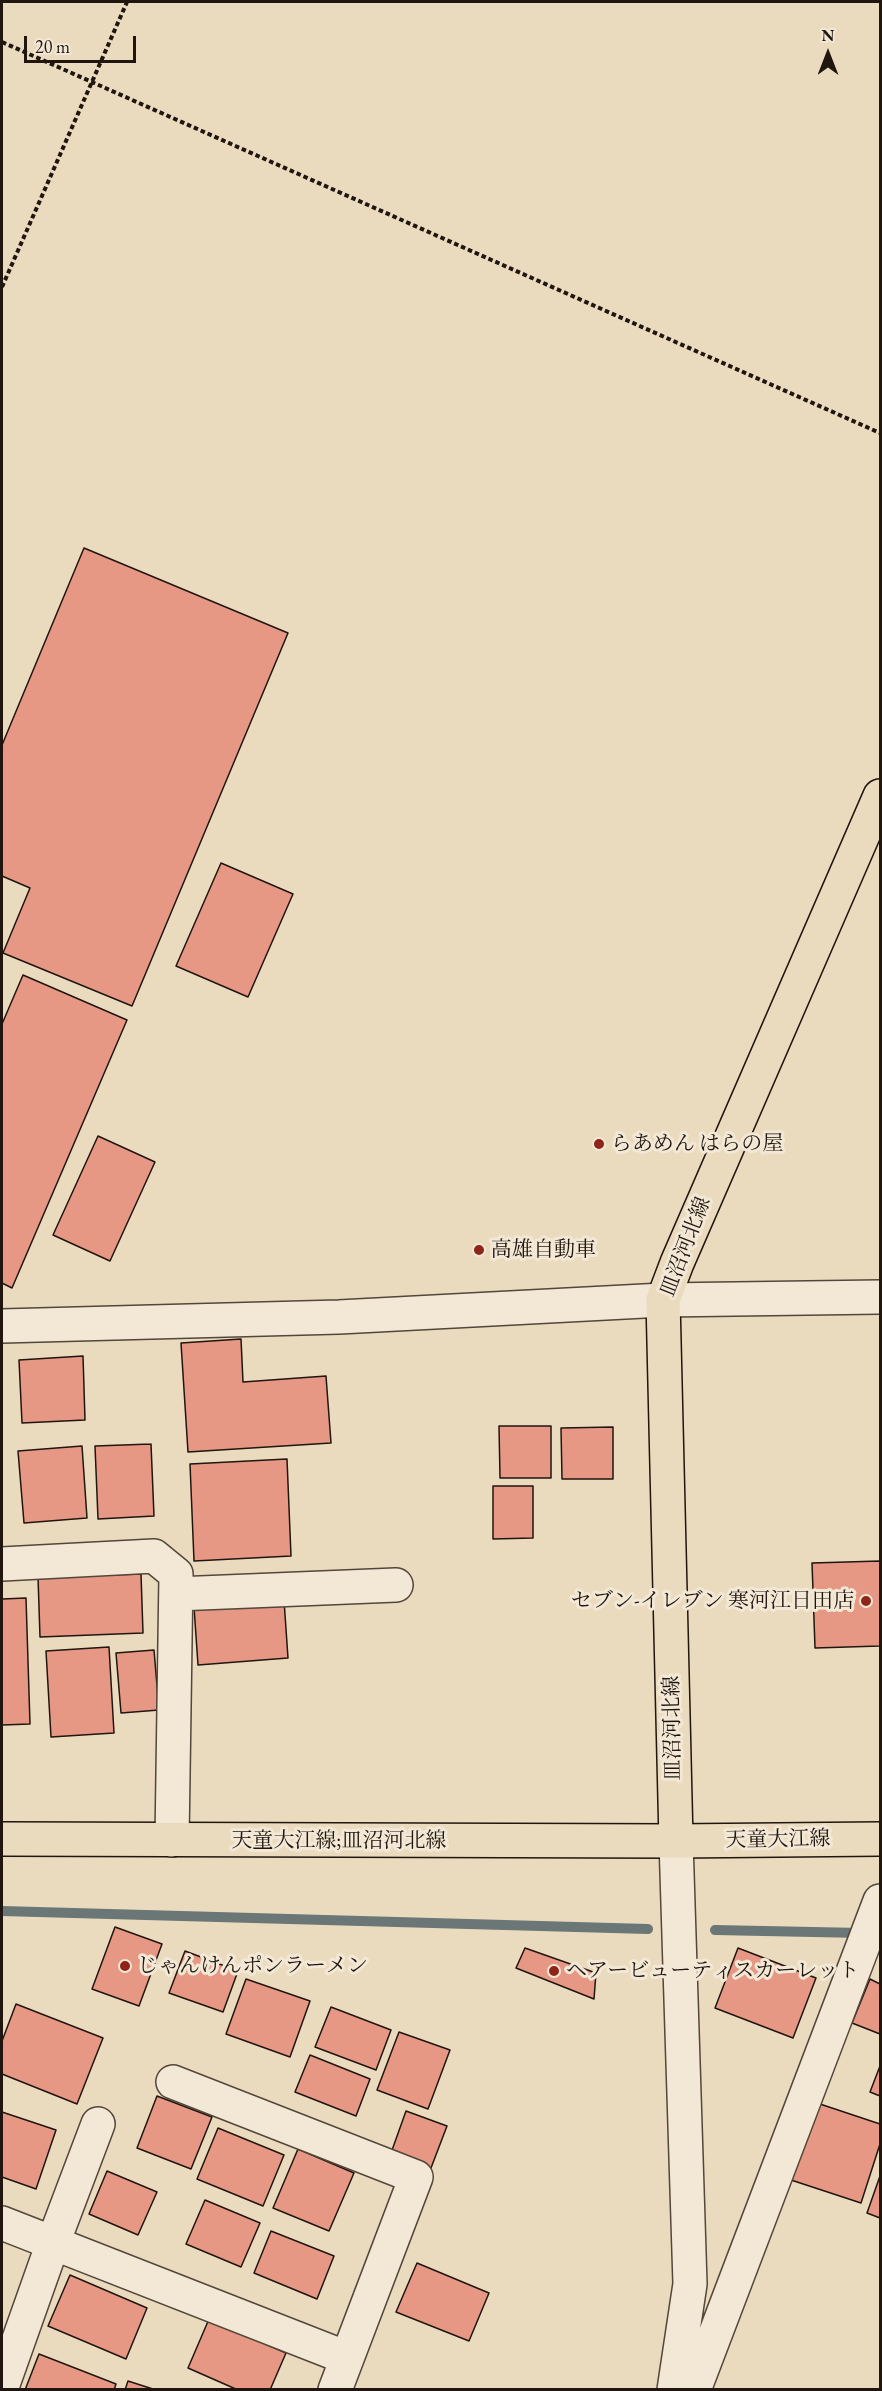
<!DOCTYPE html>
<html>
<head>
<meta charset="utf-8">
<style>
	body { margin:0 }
	#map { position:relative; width:882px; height:2391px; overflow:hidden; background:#ebdbbe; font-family:"EB Garamond",serif }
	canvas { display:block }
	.frame { position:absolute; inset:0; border:3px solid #20150f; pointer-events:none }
	.north { position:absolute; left:798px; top:24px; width:60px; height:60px; -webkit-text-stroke:4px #f2e8d5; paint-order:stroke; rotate:0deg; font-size:16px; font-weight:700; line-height:24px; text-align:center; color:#20150f }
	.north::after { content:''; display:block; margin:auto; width:21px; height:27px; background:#20150f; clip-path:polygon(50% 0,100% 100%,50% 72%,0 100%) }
	.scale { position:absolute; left:24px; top:36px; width:112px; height:27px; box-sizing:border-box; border:3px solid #20150f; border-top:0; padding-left:8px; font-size:18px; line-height:21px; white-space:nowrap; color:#20150f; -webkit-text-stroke:4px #f2e8d5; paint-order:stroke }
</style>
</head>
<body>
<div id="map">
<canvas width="882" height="2391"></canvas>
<div class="frame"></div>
<div class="north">N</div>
<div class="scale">20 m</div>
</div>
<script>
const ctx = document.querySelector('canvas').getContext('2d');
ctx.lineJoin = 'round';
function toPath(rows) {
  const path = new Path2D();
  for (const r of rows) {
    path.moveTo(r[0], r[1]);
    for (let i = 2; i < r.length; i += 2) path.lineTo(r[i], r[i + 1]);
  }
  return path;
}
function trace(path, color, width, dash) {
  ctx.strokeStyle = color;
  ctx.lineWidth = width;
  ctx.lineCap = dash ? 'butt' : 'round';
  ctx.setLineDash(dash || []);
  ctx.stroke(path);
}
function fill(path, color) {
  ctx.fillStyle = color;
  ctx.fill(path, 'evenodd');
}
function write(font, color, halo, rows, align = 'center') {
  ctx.font = font + ' "EB Garamond","Noto Serif JP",serif';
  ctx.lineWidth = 6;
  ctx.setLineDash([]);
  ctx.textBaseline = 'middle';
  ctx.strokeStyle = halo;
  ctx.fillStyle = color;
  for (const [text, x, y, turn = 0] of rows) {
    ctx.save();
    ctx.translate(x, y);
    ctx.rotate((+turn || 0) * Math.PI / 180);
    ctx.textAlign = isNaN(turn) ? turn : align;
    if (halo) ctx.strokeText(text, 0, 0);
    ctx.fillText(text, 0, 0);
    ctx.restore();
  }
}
const stream = toPath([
	[2,1911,648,1929],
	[715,1930,862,1933]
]);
const building = toPath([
	[84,548,288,633,132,1006,3,953,30,888,2,876,2,745,84,548],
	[221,863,293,894,248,997,176,966,221,863],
	[23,975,127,1020,12,1288,2,1283,2,1024,23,975],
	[98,1136,155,1162,110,1261,53,1235,98,1136],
	[241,1339,243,1382,326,1376,331,1443,188,1452,181,1343,241,1339],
	[83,1356,85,1420,22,1423,19,1360,83,1356],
	[499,1426,551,1426,551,1478,500,1478,499,1426],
	[613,1427,613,1479,562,1479,561,1428,613,1427],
	[151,1444,154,1516,98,1519,95,1446,151,1444],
	[82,1446,87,1518,24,1523,18,1451,82,1446],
	[287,1459,291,1556,194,1561,190,1464,287,1459],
	[493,1486,533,1486,533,1538,493,1539,493,1486],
	[880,1561,880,1646,815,1648,812,1563,880,1561],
	[141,1574,143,1633,40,1637,38,1577,141,1574],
	[26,1598,30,1724,2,1725,2,1599,26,1598],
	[284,1600,288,1658,198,1665,194,1607,284,1600],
	[109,1647,114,1733,51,1737,46,1651,109,1647],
	[154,1650,159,1710,121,1713,116,1653,154,1650],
	[115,1927,162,1944,139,2006,92,1989,115,1927],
	[525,1948,596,1973,594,1999,516,1968,525,1948],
	[738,1948,816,1978,793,2038,715,2008,738,1948],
	[185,1951,238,1971,223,2012,169,1993,185,1951],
	[246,1979,310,2001,290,2057,226,2034,246,1979],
	[870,1979,880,1984,880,2034,852,2023,870,1979],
	[16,2004,103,2038,77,2104,2,2074,2,2041,16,2004],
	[331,2007,391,2030,376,2070,315,2047,331,2007],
	[399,2032,450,2050,428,2109,377,2090,399,2032],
	[310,2055,370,2079,356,2116,295,2092,310,2055],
	[880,2066,880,2096,870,2092,880,2066],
	[157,2096,212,2117,191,2169,137,2148,157,2096],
	[817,2103,880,2124,880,2144,861,2203,791,2180,817,2103],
	[406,2111,447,2126,431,2168,391,2153,406,2111],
	[2,2112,56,2130,36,2189,2,2177,2,2112],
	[218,2128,284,2155,263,2206,197,2179,218,2128],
	[298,2149,354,2173,329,2231,273,2208,298,2149],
	[107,2171,157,2192,138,2235,89,2214,107,2171],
	[880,2176,880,2218,867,2213,880,2176],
	[205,2200,260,2223,241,2267,186,2244,205,2200],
	[271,2231,334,2256,317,2299,254,2273,271,2231],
	[417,2263,489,2293,469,2341,396,2312,417,2263],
	[70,2275,147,2308,126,2359,48,2326,70,2275],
	[209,2319,286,2353,270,2390,238,2390,188,2368,209,2319],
	[39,2354,116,2384,114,2390,25,2390,39,2354],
	[128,2381,156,2390,125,2390,128,2381]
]);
const path = toPath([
	[2,42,880,433],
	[2,287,127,2]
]);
const minor = toPath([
	[2,1326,339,1317,663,1300,880,1297],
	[2,1564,154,1556,176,1574,172,1840],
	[176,1594,396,1585],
	[173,2082,416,2177,335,2390],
	[2,2223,347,2358],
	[2,2387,53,2243,98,2124],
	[674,2390,690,2284,676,1841],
	[694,2390,880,1901]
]);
const major = toPath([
	[2,1839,676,1841,880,1839],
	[676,1841,663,1300,677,1263,880,796]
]);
const markers = [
	[599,1144,6,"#8f2418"],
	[479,1250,6,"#8f2418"],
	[866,1601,6,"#8f2418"],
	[125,1966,6,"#8f2418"],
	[554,1971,6,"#8f2418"]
];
const poiNames = [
	["らあめん はらの屋",611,1144],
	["高雄自動車",491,1250],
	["セブン-イレブン 寒河江日田店",854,1601,"right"],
	["じゃんけんポンラーメン",137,1966],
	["ヘアービューティスカーレット",566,1971]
];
const streetNames = [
	["皿沼河北線",686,1247,-69],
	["皿沼河北線",673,1728,-91],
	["天童大江線",778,1840,-1],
	["天童大江線;皿沼河北線",339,1841]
];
trace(stream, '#6a7776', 10);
fill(building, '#e69885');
trace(building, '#20150f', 1.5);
trace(minor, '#53463b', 36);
trace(major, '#20150f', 36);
trace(path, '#20150f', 4, [4.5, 3]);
trace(minor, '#f2e8d5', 33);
trace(major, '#ebdbbe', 33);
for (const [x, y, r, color] of markers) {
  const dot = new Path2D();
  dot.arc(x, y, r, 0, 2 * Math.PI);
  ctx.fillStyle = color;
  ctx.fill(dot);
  trace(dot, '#f2e8d5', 2);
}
write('21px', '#20150f', '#f2e8d5', poiNames, 'left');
write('21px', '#20150f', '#f2e8d5', streetNames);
</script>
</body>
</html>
